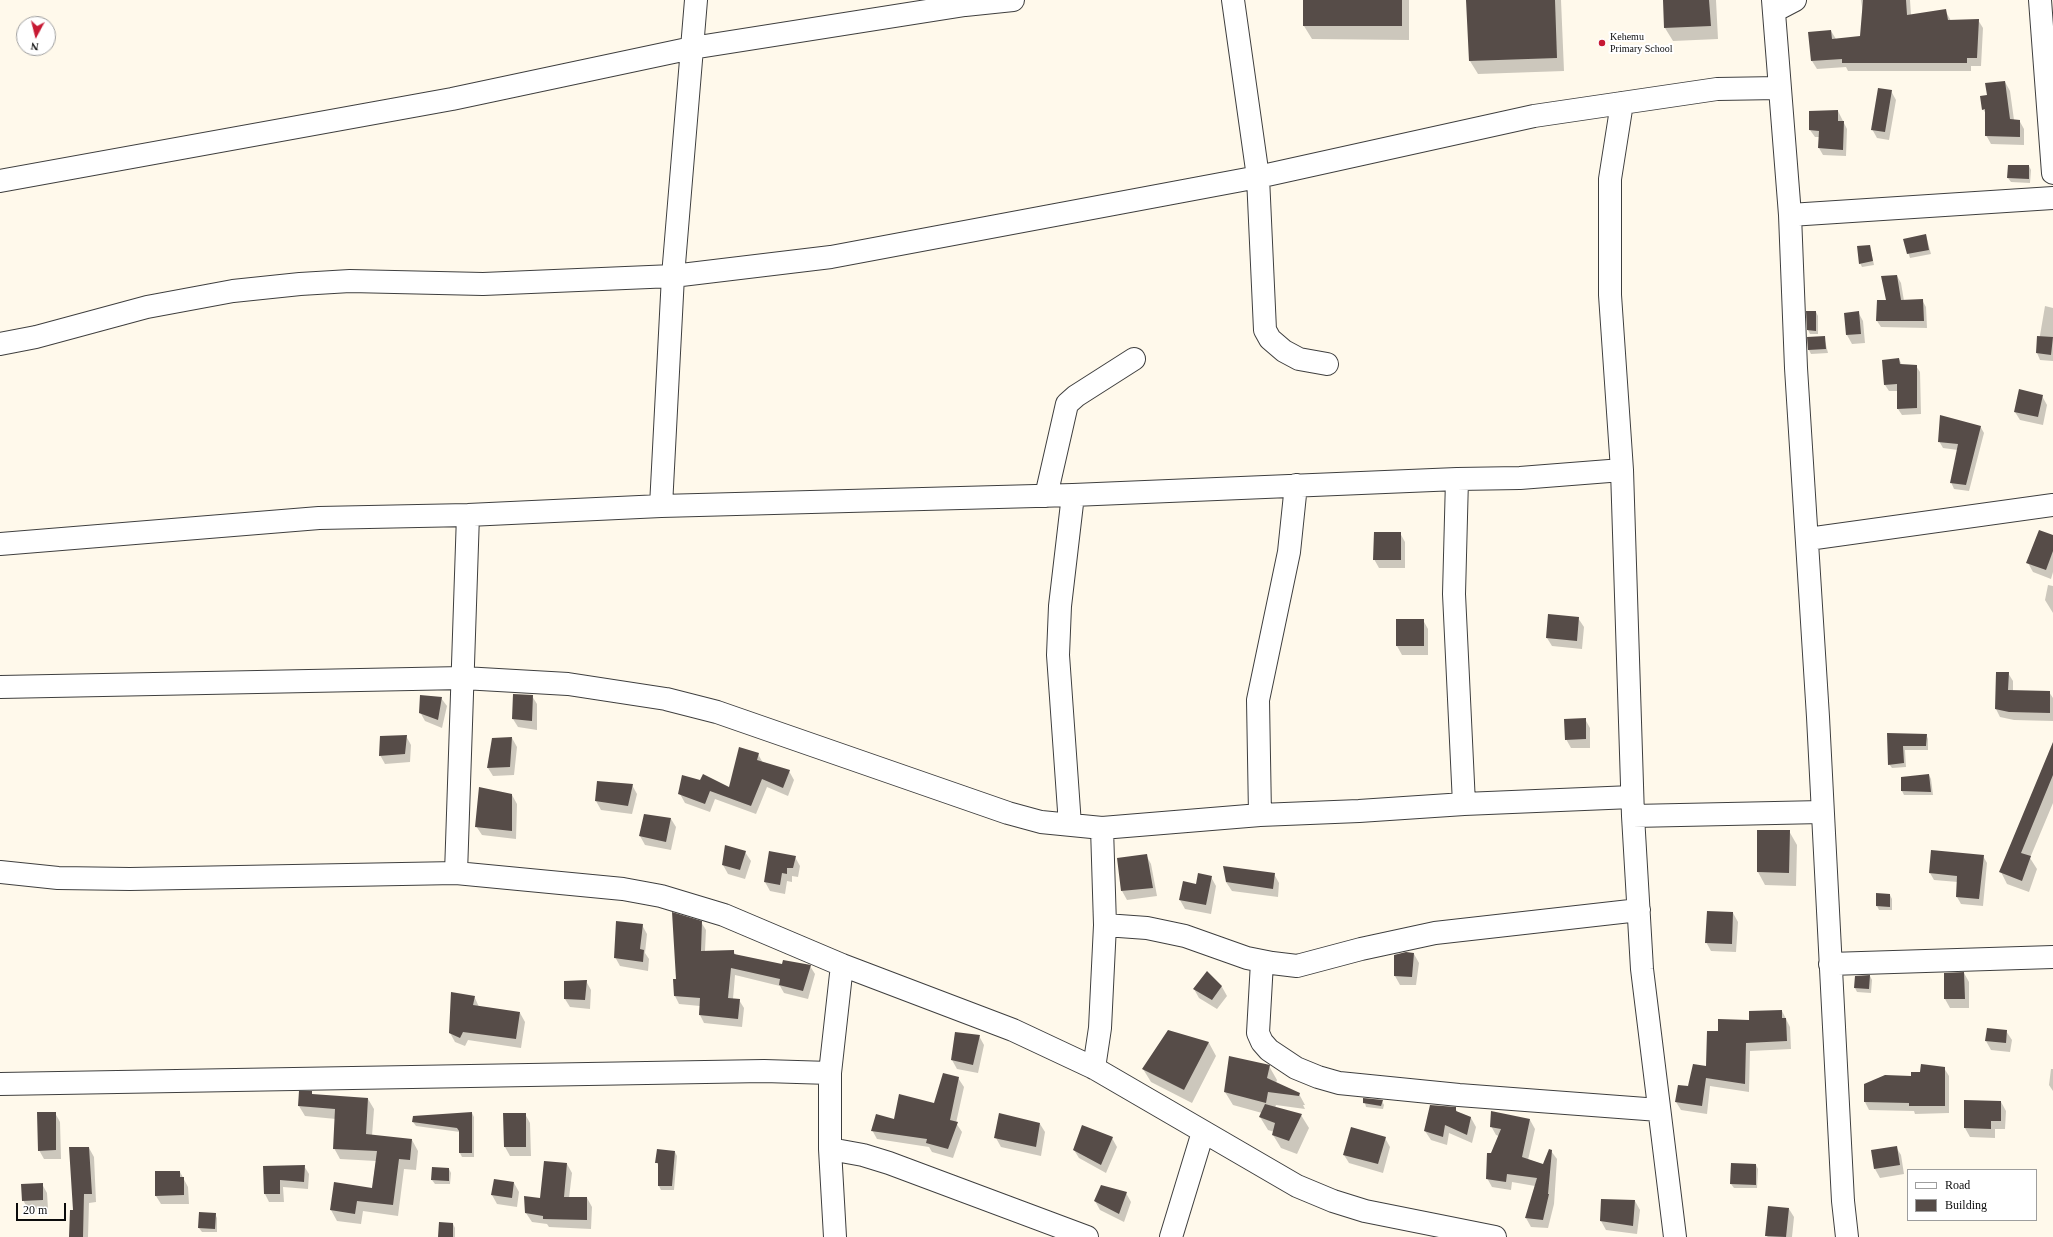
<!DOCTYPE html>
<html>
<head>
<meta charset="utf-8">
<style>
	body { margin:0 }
	#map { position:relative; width:2053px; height:1237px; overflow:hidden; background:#fff9eb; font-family:Georgia,serif }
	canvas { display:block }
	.legend { position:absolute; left:1907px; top:1169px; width:130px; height:52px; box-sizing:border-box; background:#fff; border:1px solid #9e9e9e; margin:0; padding:5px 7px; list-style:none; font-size:12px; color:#0c0c0c }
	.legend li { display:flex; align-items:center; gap:8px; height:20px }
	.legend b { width:20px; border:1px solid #9e9e9e }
	.north { position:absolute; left:16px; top:16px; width:40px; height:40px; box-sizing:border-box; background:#fff; border:1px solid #9e9e9e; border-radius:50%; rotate:187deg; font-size:11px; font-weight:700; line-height:16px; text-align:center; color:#0c0c0c }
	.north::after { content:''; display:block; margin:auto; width:14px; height:18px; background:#c71933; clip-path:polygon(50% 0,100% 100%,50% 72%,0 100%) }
	.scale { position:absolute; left:16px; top:1203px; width:50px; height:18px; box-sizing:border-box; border:2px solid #0c0c0c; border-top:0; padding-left:5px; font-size:12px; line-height:14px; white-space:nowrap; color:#0c0c0c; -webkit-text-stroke:3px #fff; paint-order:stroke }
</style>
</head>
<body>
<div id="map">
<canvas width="2053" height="1237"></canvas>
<ul class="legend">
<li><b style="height:5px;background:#fff"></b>Road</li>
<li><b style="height:11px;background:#564c48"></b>Building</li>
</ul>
<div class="north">N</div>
<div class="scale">20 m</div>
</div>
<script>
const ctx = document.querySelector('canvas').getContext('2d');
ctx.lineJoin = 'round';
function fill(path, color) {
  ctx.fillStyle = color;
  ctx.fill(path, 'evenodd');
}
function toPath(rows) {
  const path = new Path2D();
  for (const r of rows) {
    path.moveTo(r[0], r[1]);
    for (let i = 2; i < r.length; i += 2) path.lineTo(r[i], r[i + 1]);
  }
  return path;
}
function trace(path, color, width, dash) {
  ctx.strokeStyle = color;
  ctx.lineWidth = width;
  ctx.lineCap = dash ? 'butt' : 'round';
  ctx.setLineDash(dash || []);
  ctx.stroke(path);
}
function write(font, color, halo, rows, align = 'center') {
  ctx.font = font + ' Georgia,serif';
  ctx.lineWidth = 4;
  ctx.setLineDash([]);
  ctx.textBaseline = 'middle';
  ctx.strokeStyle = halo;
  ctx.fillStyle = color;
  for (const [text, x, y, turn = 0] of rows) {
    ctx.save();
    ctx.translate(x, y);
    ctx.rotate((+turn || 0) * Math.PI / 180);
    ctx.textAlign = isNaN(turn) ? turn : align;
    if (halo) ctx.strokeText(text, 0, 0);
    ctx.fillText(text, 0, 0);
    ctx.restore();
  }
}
const shadow = toPath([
	[1304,0,1409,0,1409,40,1312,39,1304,26],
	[1467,0,1561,0,1564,71,1478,74,1470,61],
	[1664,0,1716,0,1718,39,1673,41,1665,28],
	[1861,0,1910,0,1911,15,1945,10,1951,21,1978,20,1983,28,1981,66,1971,66,1971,71,1848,71,1846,67,1817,69,1812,61,1831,31,1836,39,1861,37,1863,14],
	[2005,82,2010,91,2014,120,2019,120,2024,129,2024,145,1991,144,1986,135,1986,114,1983,109,1988,96],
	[1891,91,1896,100,1889,140,1877,138,1872,129],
	[1838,111,1847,129,1846,156,1823,155,1819,148,1820,137,1815,137,1810,130],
	[2029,166,2031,170,2030,183,2011,182,2008,178],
	[1926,235,1931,254,1910,258,1904,240],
	[1870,246,1874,265,1862,267,1860,263],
	[1897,276,1901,283,1904,301,1922,300,1926,307,1927,328,1881,327,1877,321,1887,301],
	[2045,306,2053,308,2053,361,2040,360,2037,353],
	[1816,312,1818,316,1818,334,1810,334,1808,330],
	[1858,312,1863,321,1865,343,1852,344,1847,335,1845,314],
	[1824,337,1828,353,1811,354,1809,350,1808,338],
	[1899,359,1902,365,1916,366,1920,372,1921,414,1902,415,1898,409,1898,391,1889,391,1885,385,1883,361],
	[2042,396,2047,405,2043,425,2020,420,2015,412],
	[1980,426,1984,433,1969,491,1954,489,1951,482,1958,450,1943,448,1939,441],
	[1400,533,1405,542,1405,568,1379,568,1374,559],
	[2053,536,2053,572,2051,579,2033,572,2028,563],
	[2048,585,2053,586,2053,613,2045,600],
	[1578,618,1584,627,1582,649,1552,646,1547,638],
	[1423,620,1428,629,1428,655,1402,655,1397,646],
	[2008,673,2013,681,2013,691,2049,692,2053,698,2053,721,2014,720,2000,717,1996,709],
	[532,696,537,704,537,730,518,727,513,719],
	[441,698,447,706,442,728,425,721,420,712],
	[1585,719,1590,728,1590,748,1571,748,1566,739],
	[1888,734,1926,734,1928,739,1928,750,1905,750,1906,767,1892,768,1889,764],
	[406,736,411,745,410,762,385,764,380,755],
	[512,738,517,747,514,775,493,776,488,768],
	[2053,751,2053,803,2030,858,2037,869,2029,892,2007,884,2001,872],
	[758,754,763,763,789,771,794,780,788,796,767,787,756,814,715,799,710,812,685,803,680,794,730,788],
	[1929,775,1931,779,1933,795,1904,795,1902,791,1902,778],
	[632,785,637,794,632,814,601,810,596,801],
	[512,795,517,804,516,839,482,835,476,826],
	[671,819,676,827,671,850,645,845,640,836],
	[1789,831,1797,845,1796,886,1765,885,1758,872],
	[745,852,751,861,745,879,728,874,723,865],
	[1146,855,1151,864,1157,896,1127,900,1122,891],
	[1983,856,1987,863,1983,906,1961,904,1957,897,1958,882,1934,880,1930,873],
	[795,857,800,866,798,877,792,876,792,882,787,881,785,894,770,891,765,882],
	[1274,874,1279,883,1278,897,1232,891,1226,882],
	[1211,877,1216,886,1211,914,1185,909,1180,900,1196,885],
	[1890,895,1892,899,1892,910,1879,910,1877,906],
	[1733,913,1738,922,1736,952,1711,951,1706,942],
	[701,922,706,930,705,951,733,951,736,955,783,965,810,966,815,974,808,999,784,993,780,986,735,975,733,999,739,1000,744,1008,742,1027,704,1023,700,1015,700,1006,679,1004,675,996,677,980],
	[642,925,647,934,645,953,649,959,648,971,620,966,615,957],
	[1414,954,1419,963,1416,985,1400,985,1395,976],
	[1207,973,1222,987,1227,996,1217,1009,1199,998,1194,989],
	[1964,973,1969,982,1969,1008,1950,1008,1945,999,1945,974],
	[1870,976,1872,980,1871,993,1857,992,1855,988],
	[586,981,591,990,590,1009,570,1007,565,999],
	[474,996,479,1007,520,1013,525,1022,521,1048,468,1040,465,1046,455,1042,450,1033],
	[1782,1011,1790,1027,1791,1049,1750,1051,1749,1092,1710,1086,1707,1114,1681,1110,1676,1102,1707,1068,1719,1032],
	[1168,1031,1209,1043,1216,1056,1192,1103,1151,1082,1143,1069],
	[2006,1031,2012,1040,2010,1052,1991,1050,1986,1041],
	[979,1036,984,1045,978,1073,957,1069,952,1060],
	[1269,1066,1277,1080,1276,1083,1299,1094,1305,1105,1303,1105,1305,1109,1276,1105,1275,1108,1301,1115,1309,1128,1297,1154,1281,1148,1273,1135,1274,1132,1268,1130,1260,1117,1262,1113,1233,1105,1225,1092],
	[1944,1068,1949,1076,1949,1113,1915,1114,1914,1111,1869,1110,1865,1102,1921,1073],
	[2051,1069,2053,1069,2053,1091,2049,1085],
	[958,1078,964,1087,956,1123,962,1132,953,1158,932,1152,929,1147,877,1139,872,1130,934,1104],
	[311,1092,313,1095,368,1099,374,1109,372,1136,412,1140,418,1151,416,1170,404,1169,398,1216,363,1211,361,1224,337,1221,331,1210,372,1189,376,1161,340,1159,334,1148,336,1119,305,1116,299,1106],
	[1364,1099,1382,1101,1384,1105,1383,1109,1366,1107],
	[2001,1102,2006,1111,2005,1129,1995,1129,1995,1138,1970,1137,1965,1128],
	[1455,1108,1458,1113,1471,1118,1476,1127,1472,1143,1449,1133,1447,1145,1431,1140,1425,1131],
	[55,1113,60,1122,61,1159,44,1159,39,1150],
	[472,1113,474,1117,474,1157,462,1157,460,1153,460,1132,416,1126,413,1122],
	[504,1114,525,1114,530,1123,531,1156,510,1156,505,1147],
	[1530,1120,1535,1129,1528,1160,1544,1165,1551,1151,1557,1159,1554,1204,1548,1228,1531,1227,1526,1218,1535,1186,1512,1182,1511,1190,1492,1187,1487,1178,1491,1154,1499,1136,1496,1135,1491,1126],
	[1040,1124,1045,1132,1041,1156,1001,1147,996,1138],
	[1112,1138,1117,1147,1106,1173,1079,1158,1074,1150],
	[1385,1138,1390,1147,1383,1173,1349,1163,1344,1155],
	[1896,1147,1901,1155,1904,1174,1880,1178,1875,1169,1872,1151],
	[89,1148,94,1157,96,1202,89,1203,88,1237,70,1237,74,1211],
	[675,1152,677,1156,674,1190,661,1190,659,1186,659,1166,656,1162],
	[567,1164,572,1173,569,1198,587,1198,592,1207,591,1229,549,1227,547,1224,532,1222,526,1213,541,1199],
	[1756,1165,1758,1169,1757,1188,1734,1188,1731,1184],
	[304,1166,309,1174,308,1189,283,1187,284,1202,269,1202,265,1194,264,1167],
	[449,1169,451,1173,450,1184,435,1184,432,1180],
	[180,1172,188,1187,189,1204,161,1204,156,1196],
	[514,1183,519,1192,517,1207,497,1204,492,1195],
	[42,1184,47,1193,48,1209,28,1209,23,1200],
	[1126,1193,1131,1202,1124,1222,1100,1210,1095,1201],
	[1602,1200,1635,1201,1640,1210,1637,1234,1606,1230,1601,1221],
	[1789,1209,1794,1217,1792,1237,1767,1237],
	[215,1214,217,1218,217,1232,202,1232,199,1228],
	[453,1224,455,1228,455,1237,439,1237]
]);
const building = toPath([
	[1303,0,1402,0,1402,26,1303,26],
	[1466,0,1555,0,1557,58,1469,61],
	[1663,0,1709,0,1711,26,1664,28],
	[1863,0,1906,0,1907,15,1946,9,1948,20,1979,19,1977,58,1967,58,1967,63,1842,63,1842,59,1811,61,1808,32,1831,30,1832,39,1860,36],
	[2005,81,2010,119,2020,120,2020,137,1985,136,1985,109,1982,110,1980,96,1987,95,1985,83],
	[1878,88,1892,90,1885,132,1871,130],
	[1838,110,1838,121,1844,121,1843,150,1818,148,1819,131,1809,130,1809,111],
	[2008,165,2029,165,2029,179,2007,178],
	[1926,234,1929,250,1907,254,1903,239],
	[1870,245,1873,261,1859,264,1857,246],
	[1897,275,1901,300,1923,299,1924,321,1876,321,1877,300,1886,300,1881,276],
	[1806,311,1816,311,1816,331,1807,330],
	[1859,311,1861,334,1846,335,1844,313],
	[1825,336,1826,349,1808,350,1807,337],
	[2037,336,2053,337,2051,355,2036,353],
	[1899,358,1900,364,1917,365,1917,408,1897,409,1897,384,1884,385,1882,360],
	[2019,389,2043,395,2038,417,2014,412],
	[1940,415,1981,426,1966,485,1950,483,1958,444,1938,442],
	[2039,530,2053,535,2053,551,2046,570,2026,563],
	[1374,532,1401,532,1401,560,1373,560],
	[1548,614,1579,617,1577,641,1546,638],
	[1396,619,1424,619,1424,646,1396,646],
	[1996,672,2009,672,2008,690,2050,691,2050,713,2009,712,1995,709],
	[513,694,533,695,532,721,512,719],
	[420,695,442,697,438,720,419,713],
	[1586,718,1586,739,1565,740,1564,719],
	[1887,733,1927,734,1926,746,1903,746,1904,763,1888,765],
	[407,735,405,754,379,756,380,736],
	[512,737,510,767,487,768,492,738],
	[2053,742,2053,775,2021,853,2031,856,2022,881,1999,872],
	[739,747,759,753,757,760,790,770,783,788,762,779,751,806,710,791,705,804,678,794,682,775,700,780,703,774,729,787],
	[1929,774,1931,792,1901,791,1901,777],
	[597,781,633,784,628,806,595,801],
	[479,787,512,794,512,831,475,827],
	[644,814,671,818,666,842,639,836],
	[1757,830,1790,830,1789,873,1757,872],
	[725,845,746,851,740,870,722,865],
	[1931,850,1984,855,1979,899,1956,897,1957,876,1929,873],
	[769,851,796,856,793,868,787,868,787,874,782,873,780,885,764,882],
	[1147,854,1153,888,1121,891,1117,858],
	[1223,866,1275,873,1273,889,1226,882],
	[1198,873,1212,876,1206,905,1179,900,1183,881,1196,884],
	[1876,893,1890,894,1890,907,1876,906],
	[1707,911,1733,912,1732,944,1705,943],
	[672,912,702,921,701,951,734,950,734,954,782,964,783,960,811,965,803,991,779,985,780,979,731,968,728,998,740,999,738,1019,699,1015,700,998,674,996,673,979,676,979],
	[616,921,643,924,640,949,644,950,643,962,614,958],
	[1406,952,1414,953,1412,977,1394,976,1394,955],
	[1207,971,1222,986,1212,1000,1193,989],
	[1964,972,1965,999,1944,999,1944,973],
	[1870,975,1869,989,1854,988,1855,976],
	[587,980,585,1000,564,999,564,981],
	[451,992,475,996,473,1005,520,1012,516,1039,463,1032,460,1038,449,1033],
	[1782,1010,1782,1018,1786,1018,1787,1041,1746,1043,1745,1084,1706,1078,1702,1106,1675,1102,1678,1085,1688,1086,1693,1064,1706,1066,1707,1031,1718,1031,1718,1019,1749,1020,1749,1011],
	[1987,1028,2007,1030,2006,1043,1985,1041],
	[1168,1030,1209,1042,1184,1090,1142,1069],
	[955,1032,980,1035,973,1065,951,1060],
	[1229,1056,1270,1065,1267,1078,1300,1093,1299,1096,1268,1092,1266,1103,1224,1092],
	[1921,1064,1945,1067,1945,1106,1909,1106,1909,1103,1864,1102,1864,1084,1885,1075,1911,1076,1911,1072,1920,1072],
	[943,1073,959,1077,950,1120,958,1122,948,1149,926,1143,927,1139,871,1131,876,1114,894,1119,899,1094,934,1103],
	[299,1091,312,1091,312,1094,368,1098,366,1134,412,1139,410,1160,399,1159,393,1205,357,1201,355,1214,330,1210,334,1182,372,1188,377,1151,333,1149,335,1109,298,1106],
	[1363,1098,1383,1100,1381,1106,1363,1103],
	[1964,1100,2001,1101,2001,1121,1991,1121,1991,1129,1964,1128],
	[1265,1104,1302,1114,1289,1141,1272,1135,1275,1123,1259,1117],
	[1430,1105,1456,1107,1456,1111,1471,1117,1467,1135,1445,1125,1443,1137,1424,1131],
	[1491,1111,1530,1119,1522,1157,1543,1164,1549,1149,1552,1150,1548,1194,1549,1194,1543,1220,1525,1218,1537,1178,1507,1174,1506,1182,1486,1179,1487,1153,1491,1153,1501,1129,1490,1127],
	[37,1112,56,1112,56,1150,38,1151],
	[472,1112,472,1153,459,1153,459,1131,457,1128,412,1122,413,1116],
	[503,1113,526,1113,526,1147,504,1147],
	[999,1113,1040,1123,1036,1147,994,1138],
	[1082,1125,1113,1137,1101,1165,1073,1150],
	[1351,1127,1386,1137,1378,1164,1343,1155],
	[1897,1146,1900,1165,1874,1169,1871,1150],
	[69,1147,89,1147,92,1194,84,1194,83,1237,69,1237,70,1210,73,1210],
	[657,1149,675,1151,672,1186,658,1186,658,1163,655,1163],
	[544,1161,567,1163,564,1197,587,1197,587,1220,543,1219,543,1216,525,1213,524,1196,540,1198],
	[1731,1163,1756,1164,1756,1185,1730,1184],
	[305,1165,304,1182,280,1180,280,1194,264,1194,263,1166],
	[432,1167,449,1168,449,1181,431,1180],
	[155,1171,180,1171,180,1177,184,1177,184,1195,155,1196],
	[494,1179,514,1182,512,1198,491,1195],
	[43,1183,43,1200,22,1201,21,1184],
	[1101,1185,1127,1192,1119,1214,1094,1201],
	[1601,1199,1635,1200,1633,1226,1600,1221],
	[1768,1206,1789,1208,1786,1237,1765,1236],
	[199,1212,216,1213,215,1229,198,1228],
	[439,1222,453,1223,453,1237,438,1237]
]);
const minor = toPath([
	[1233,0,1258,177,1265,330,1270,339,1284,351,1299,359,1327,364],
	[1773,0,1790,215,1796,368,1818,717,1843,1201,1847,1237],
	[2040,0,2053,173],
	[1774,11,1795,0],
	[1622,103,1610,179,1610,295,1622,470,1633,816,1642,969,1675,1237],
	[0,181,452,99,692,48,965,5,1013,0],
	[1790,215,2053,198],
	[0,344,36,337,147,307,233,291,300,284,350,281,483,284,673,276,831,257,1258,177,1534,116,1717,89,1779,88],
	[1457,479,1454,594,1464,804],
	[1046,496,1067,404,1076,396,1134,359],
	[661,506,673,276,696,0],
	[1808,539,2053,505],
	[0,544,319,518,468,515,661,506,1073,495,1457,479,1520,478,1622,470],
	[0,687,463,678,568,684,666,699,717,712,1008,813,1041,822,1102,828,1260,815,1359,811,1464,804,1632,797],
	[1260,815,1258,700,1289,552,1296,485],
	[1633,816,1822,812],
	[1070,825,1058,655,1060,606,1073,495],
	[0,872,58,878,130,879,456,873,623,889,661,896,724,915,842,965,1013,1030,1094,1068,1297,1186,1333,1201,1365,1211,1495,1237],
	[456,873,468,515],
	[1105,925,1147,928,1185,936,1247,958,1272,963,1297,966,1361,949,1435,933,1639,910],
	[1262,962,1258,1033,1262,1042,1269,1050,1296,1068,1318,1077,1339,1083,1459,1095,1659,1110],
	[1830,964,2053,957],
	[1094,1068,1100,1028,1105,925,1102,828],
	[0,1084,764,1071,830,1073],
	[830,1149,863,1155,889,1163,1087,1237],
	[835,1237,830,1149,830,1073,842,965],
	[1171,1237,1203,1132]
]);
const markers = [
	[1602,43,4,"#c71933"]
];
const poiNames = [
	["Kehemu",1610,37],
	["Primary School",1610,49]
];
fill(shadow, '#0003');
fill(building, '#564c48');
trace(minor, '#3f3f3f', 24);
trace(minor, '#fff', 22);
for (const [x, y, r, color] of markers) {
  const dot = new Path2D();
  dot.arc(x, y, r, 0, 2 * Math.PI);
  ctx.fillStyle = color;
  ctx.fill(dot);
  trace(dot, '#fff', 1.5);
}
write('10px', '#0c0c0c', '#fff', poiNames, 'left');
</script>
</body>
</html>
